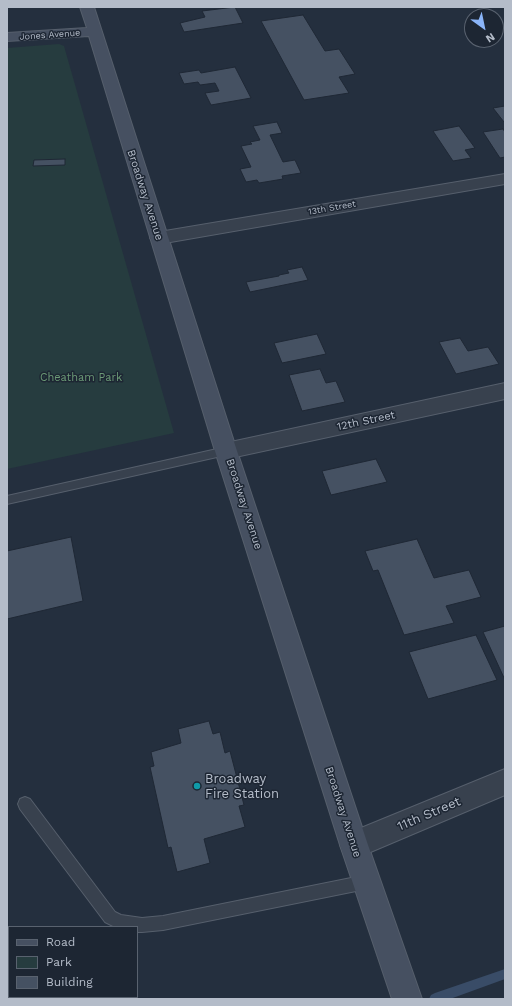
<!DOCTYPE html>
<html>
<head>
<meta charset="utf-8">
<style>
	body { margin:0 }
	#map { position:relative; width:512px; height:1006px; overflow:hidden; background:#242f3e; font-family:"Work Sans",sans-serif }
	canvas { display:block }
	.frame { position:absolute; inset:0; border:8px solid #b4bcc9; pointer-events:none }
	.legend { position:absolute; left:8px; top:926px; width:130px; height:72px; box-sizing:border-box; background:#1d2633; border:1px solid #59626f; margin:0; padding:5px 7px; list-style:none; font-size:12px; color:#b4bcc9 }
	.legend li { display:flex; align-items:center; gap:8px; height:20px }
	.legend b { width:20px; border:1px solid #59626f }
	.north { position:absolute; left:464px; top:8px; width:40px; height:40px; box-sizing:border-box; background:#1d2633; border:1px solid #59626f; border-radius:50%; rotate:147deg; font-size:11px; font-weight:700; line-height:16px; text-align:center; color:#b4bcc9 }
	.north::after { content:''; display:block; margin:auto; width:14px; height:18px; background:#8ab4f8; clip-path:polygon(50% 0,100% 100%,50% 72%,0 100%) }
</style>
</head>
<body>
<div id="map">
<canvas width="512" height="1006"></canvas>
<div class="frame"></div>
<ul class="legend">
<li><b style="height:5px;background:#465061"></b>Road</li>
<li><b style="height:11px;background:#263c3f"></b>Park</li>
<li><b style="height:11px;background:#455162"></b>Building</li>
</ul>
<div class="north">N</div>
</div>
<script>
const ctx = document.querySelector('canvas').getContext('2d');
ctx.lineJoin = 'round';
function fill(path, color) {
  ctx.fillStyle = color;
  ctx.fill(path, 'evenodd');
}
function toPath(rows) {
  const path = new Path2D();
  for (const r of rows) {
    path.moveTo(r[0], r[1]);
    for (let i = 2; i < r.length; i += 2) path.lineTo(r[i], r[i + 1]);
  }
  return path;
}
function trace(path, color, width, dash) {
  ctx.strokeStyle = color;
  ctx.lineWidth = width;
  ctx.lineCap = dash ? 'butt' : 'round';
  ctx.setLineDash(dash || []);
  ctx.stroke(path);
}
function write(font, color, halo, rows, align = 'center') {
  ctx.font = font + ' "Work Sans",sans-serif';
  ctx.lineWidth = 3;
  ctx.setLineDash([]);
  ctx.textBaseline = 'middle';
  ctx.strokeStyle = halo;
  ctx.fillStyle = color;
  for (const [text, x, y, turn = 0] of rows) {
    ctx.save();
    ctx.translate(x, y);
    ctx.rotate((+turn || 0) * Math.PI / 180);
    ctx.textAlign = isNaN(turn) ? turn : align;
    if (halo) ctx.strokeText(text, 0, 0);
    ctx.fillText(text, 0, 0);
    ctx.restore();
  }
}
const green = toPath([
	[59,44,64,46,174,433,7,469,7,48]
]);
const stream = toPath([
	[505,969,505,979,450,999,429,999,431,995,435,993,505,969]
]);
const building = toPath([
	[235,7,243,23,184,32,180,23,205,17,202,11,235,7],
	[303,15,325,51,339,49,355,74,339,77,349,93,304,100,261,21,303,15],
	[235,67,251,98,211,105,205,93,219,91,215,83,200,85,198,82,184,84,179,73,199,70,201,73,235,67],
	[505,106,505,122,504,122,493,108,505,106],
	[277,122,282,133,270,135,283,162,295,160,301,173,282,176,283,179,259,183,257,180,246,182,240,169,251,167,241,146,252,144,250,142,260,140,253,126,277,122],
	[459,126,475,148,465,150,471,158,453,161,433,131,459,126],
	[503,129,505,132,505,157,500,158,483,132,503,129],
	[65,159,65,165,33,166,34,160,65,159],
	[302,267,308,280,250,292,246,282,279,276,279,275,289,273,287,270,302,267],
	[317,334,326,354,282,363,274,343,317,334],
	[460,338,468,351,488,347,499,364,456,374,439,342,460,338],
	[320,369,326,383,336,381,345,402,302,411,289,375,320,369],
	[376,459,387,482,331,495,322,471,376,459],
	[71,537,83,601,7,619,7,551,71,537],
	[417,539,434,578,469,570,481,597,446,606,454,623,404,635,378,570,373,571,365,551,417,539],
	[505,626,505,680,483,632,505,626],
	[476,635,497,680,428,699,409,652,476,635],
	[209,721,213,734,220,732,225,753,230,751,244,805,239,806,245,827,204,839,210,863,177,872,171,847,168,848,150,767,154,766,151,752,181,743,178,729,209,721]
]);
const lane = toPath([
	[226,447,230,448,231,451,230,454,226,455,7,504,7,496,226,447],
	[25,797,30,799,115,912,121,915,142,918,163,916,366,875,371,877,373,882,371,887,366,889,163,930,142,932,137,932,137,927,115,927,105,922,20,809,18,804,20,799,25,797]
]);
const street = toPath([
	[505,174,505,184,159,244,153,242,150,238,153,234,159,232,505,174],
	[505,383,505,399,226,459,219,457,215,451,219,445,226,443,505,383],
	[505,769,505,795,354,859,344,855,340,845,344,835,505,769]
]);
const secondary = toPath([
	[80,7,94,7,237,451,368,845,422,999,392,999,340,845,215,451,89,36,7,41,7,33,87,28,80,7]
]);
const markers = [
	[197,786,4,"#0f9aa8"]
];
const farStreetnames = [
	["Jones Avenue",50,35,-4],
	["13th Street",332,208,-10]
];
const streetNames = [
	["Broadway Avenue",145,195,72],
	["12th Street",366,421,-12],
	["Broadway Avenue",244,504,72],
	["Broadway Avenue",343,812,72]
];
const parkNames = [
	["Cheatham Park",81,378]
];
const nearPoinames = [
	["Broadway",205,779],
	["Fire Station",205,794]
];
const nearStreetnames = [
	["11th Street",429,814,-23]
];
fill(green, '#263c3f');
fill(stream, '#394c67');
fill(building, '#455162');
trace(building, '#1f2835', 1);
trace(lane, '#565f6c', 2);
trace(street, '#565f6c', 2);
trace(secondary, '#565f6c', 2);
fill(lane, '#38414e');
fill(street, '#38414e');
fill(secondary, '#465061');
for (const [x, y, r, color] of markers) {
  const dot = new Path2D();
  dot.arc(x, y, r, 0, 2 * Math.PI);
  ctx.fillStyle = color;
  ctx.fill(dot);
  trace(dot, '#1d2633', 1.5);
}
write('9px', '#b4bcc9', '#1d2633', farStreetnames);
write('11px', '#b4bcc9', '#1d2633', streetNames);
write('11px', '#6b9a76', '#1d2633', parkNames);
write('13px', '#b4bcc9', '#1d2633', nearPoinames, 'left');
write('13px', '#b4bcc9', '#1d2633', nearStreetnames);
</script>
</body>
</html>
